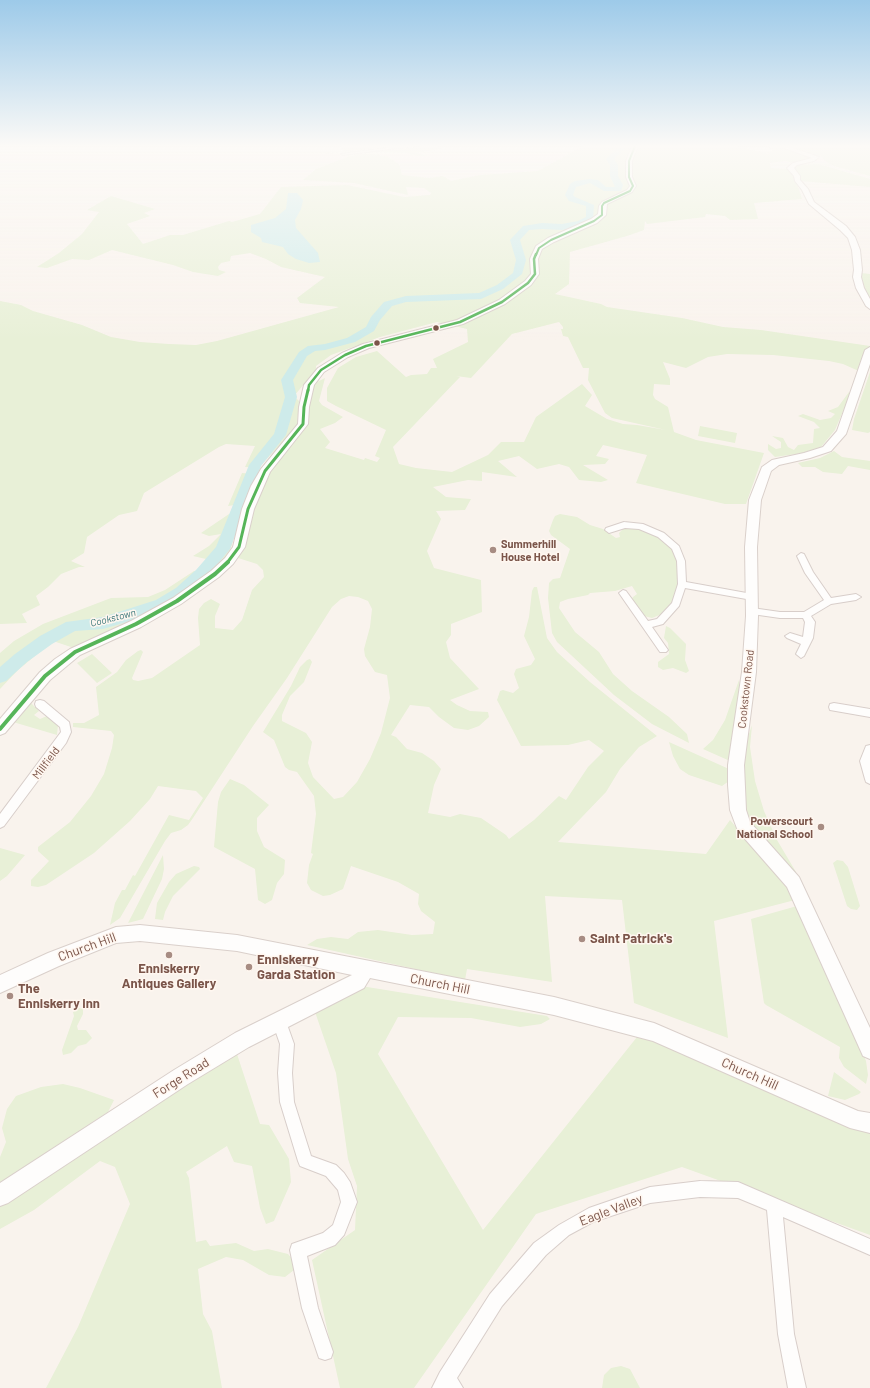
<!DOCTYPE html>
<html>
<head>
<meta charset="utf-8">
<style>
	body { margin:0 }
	canvas { display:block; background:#f9f3ed }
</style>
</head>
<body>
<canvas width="870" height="1388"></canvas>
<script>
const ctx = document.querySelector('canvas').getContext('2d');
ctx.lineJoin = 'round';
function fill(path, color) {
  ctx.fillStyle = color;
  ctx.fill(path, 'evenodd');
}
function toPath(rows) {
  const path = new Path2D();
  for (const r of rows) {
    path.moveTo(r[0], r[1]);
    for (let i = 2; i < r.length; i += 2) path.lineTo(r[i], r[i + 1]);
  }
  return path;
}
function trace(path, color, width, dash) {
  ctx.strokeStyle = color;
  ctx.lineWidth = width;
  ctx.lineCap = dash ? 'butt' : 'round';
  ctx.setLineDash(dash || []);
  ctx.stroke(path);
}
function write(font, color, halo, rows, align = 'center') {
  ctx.font = font + ' Barlow,sans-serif';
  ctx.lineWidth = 3;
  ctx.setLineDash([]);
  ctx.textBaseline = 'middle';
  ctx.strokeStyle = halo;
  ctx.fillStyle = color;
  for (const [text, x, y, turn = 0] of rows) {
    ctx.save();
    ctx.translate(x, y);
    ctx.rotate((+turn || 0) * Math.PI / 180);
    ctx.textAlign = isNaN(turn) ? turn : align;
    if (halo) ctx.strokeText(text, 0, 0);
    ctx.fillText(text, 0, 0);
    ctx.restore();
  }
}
const green = toPath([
	[341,146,398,146,324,154,343,151],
	[424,146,436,146,441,149,416,153,430,156,416,156,407,153,373,152],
	[583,146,737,146,769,154,770,152,774,150,769,148,770,146,778,146,816,157,818,159,793,163,785,161,770,163,771,168,789,169,799,189,802,199,754,203,758,219,730,220,725,216,706,214,705,217,647,224,645,221,644,230,627,236,570,252,569,284,555,294,601,304,607,307,682,318,723,327,761,330,870,346,861,372,843,364,829,361,773,355,727,354,708,357,686,368,663,362,670,379,670,385,654,384,653,395,655,399,668,407,674,432,696,440,764,453,746,504,725,504,636,483,647,455,603,445,596,456,609,459,605,464,583,465,608,480,601,482,579,480,569,467,559,464,537,469,519,456,498,461,517,477,482,472,482,481,468,480,433,487,446,497,471,499,465,510,436,511,441,519,427,551,434,568,481,580,482,612,451,624,451,635,446,642,450,658,479,689,450,700,457,705,470,711,488,712,489,717,479,726,468,730,454,728,439,717,429,707,410,705,391,735,396,737,407,749,422,753,434,761,441,769,434,785,428,813,450,817,460,814,481,818,506,835,509,839,534,820,559,796,566,800,588,767,604,751,589,740,568,745,521,746,497,700,500,691,503,690,513,693,519,688,514,674,516,669,531,665,535,659,524,636,529,617,532,591,534,587,537,587,547,638,557,652,590,682,657,736,639,747,620,769,606,792,558,842,706,854,730,820,742,834,780,875,795,900,714,921,728,1038,634,1003,622,900,545,896,552,982,467,969,465,980,307,945,317,939,331,937,348,939,358,932,378,930,412,935,433,934,435,922,421,911,418,904,419,894,398,882,351,866,343,889,330,895,323,896,311,890,307,883,309,865,313,854,311,853,316,814,314,796,297,772,289,770,285,767,274,740,263,732,291,686,300,667,307,660,310,659,312,662,304,682,290,696,282,715,282,721,306,733,312,742,308,763,313,777,334,799,343,797,357,782,370,759,381,733,390,698,387,675,375,672,365,656,364,649,370,627,372,609,368,601,358,597,349,596,341,599,332,607,287,678,253,726,193,818,188,825,181,830,171,833,165,841,120,918,110,925,115,903,122,890,125,890,133,875,135,876,169,815,189,820,203,798,196,791,158,786,150,799,130,821,94,853,46,885,38,887,31,886,31,880,49,861,38,851,38,847,70,822,91,796,104,774,112,748,114,735,111,731,73,727,73,723,84,723,99,715,96,687,117,672,126,660,138,651,141,650,143,652,132,678,133,680,138,681,152,678,200,645,198,618,199,609,204,603,211,599,220,604,215,616,215,628,233,630,242,620,252,590,264,577,263,570,257,564,238,558,244,548,251,511,264,480,267,480,270,475,267,474,290,447,309,418,308,404,310,391,317,382,325,378,319,401,322,405,343,417,335,423,320,429,330,442,325,448,364,460,365,458,377,462,380,458,375,456,386,430,336,406,327,401,327,388,338,368,356,357,377,351,406,377,411,375,427,374,431,368,437,368,433,359,468,342,467,329,437,322,380,337,331,355,316,366,316,370,294,396,299,401,297,426,288,437,258,468,245,467,255,446,226,444,219,447,144,493,137,511,119,515,87,537,84,553,71,561,85,567,79,567,61,574,48,587,36,596,40,605,22,614,27,623,0,624,0,301,21,305,33,311,82,325,111,337,140,342,169,344,196,345,217,341,339,307,300,303,297,298,325,277,281,267,266,259,250,253,231,256,230,261,221,263,218,267,219,270,226,272,218,276,193,272,173,265,112,250,89,260,72,259,47,268,37,267,59,253,82,234,99,212,87,210,111,196,155,209,144,213,150,216,127,224,143,244,170,235,183,235,229,221,232,222,260,214,281,187,347,185,404,197,430,195,431,193,424,188,406,187,408,195,354,183,303,180,316,169,350,156,358,154,374,154,388,157,399,164,402,175,429,178,443,176,451,181,480,175,538,171],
	[559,322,563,327,563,329,561,329,563,336,568,337,583,368,589,368,588,380,605,413,612,418,666,430,637,425,623,424,607,419,585,406,592,395,582,384,536,417,524,442,501,442,488,455,452,472,416,468,399,464,393,447,460,377,456,376,471,378,512,334],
	[786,146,870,146,870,176,834,166,825,161,821,156],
	[818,164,870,179,870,187,801,181,794,169,798,165],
	[861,273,870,274,870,301,863,286],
	[870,372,870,432,868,433,852,430,854,419],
	[849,392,850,395,835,430,821,447,803,453,775,457,768,450,768,444,776,449,781,448,781,442,772,436,783,438,788,447,794,450,798,445,813,443,814,429,820,428,814,422,798,416,803,414,820,420,831,418,835,414,828,411,838,407],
	[700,426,737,433,735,443,698,436],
	[834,451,842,457,870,461,870,470,848,466,842,474,823,472,815,467,802,467,798,463,820,458],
	[242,473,253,474,255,476,242,504,228,506],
	[229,514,229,529,236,530,231,548,226,557,214,567,204,563,206,559,193,556,209,546,221,534,209,536,201,533],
	[560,514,577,517,590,525,603,529,616,538,620,537,619,533,624,528,638,528,654,534,668,545,677,555,678,584,672,602,662,614,652,618,644,616,631,600,633,597,637,594,632,586,615,591,590,593,588,595,568,599,560,602,559,608,575,632,599,652,613,674,632,691,669,717,687,734,689,743,652,724,614,695,557,642,552,633,548,598,549,583,553,579,560,578,570,549,551,535,549,531,553,520,555,516],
	[194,571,201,572,202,576,196,582,177,596,141,616,74,648,53,641,18,670,0,689,0,653,14,641,43,624,111,598,148,597,165,590],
	[666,626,670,628,686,644,685,660,689,671,686,673,673,668,663,670,658,667,658,662,669,654,668,643,664,638],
	[92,654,112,673,97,683,77,663],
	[739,680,739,697,735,716,734,736,730,761,703,749,713,740,725,720],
	[30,702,39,711,34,715,40,719,47,716,58,725,57,735,13,722],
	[752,725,750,747,755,781,764,811,777,840,796,872,792,873,748,819,740,798,741,758],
	[669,742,729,769,729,781,722,786,689,775,680,769,673,756],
	[230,779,244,785,269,805,257,818,257,831,264,847,285,860,284,874,277,883,272,900,265,904,258,900,255,869,214,847,218,802,221,792],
	[0,848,25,855,7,876,0,881],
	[163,855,164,869,162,879,143,919,128,923],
	[837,860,843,861,848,867,860,906,857,910,851,909,847,906,833,863],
	[194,866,199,867,200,869,173,896,165,912,163,920,155,919,157,903,169,882,176,874],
	[797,906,861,1048,866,1061,868,1075,866,1084,844,1067,839,1058,840,1047,766,1005,764,1003,751,919],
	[361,986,547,1016,550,1019,541,1024,520,1027,471,1018,398,1017,378,1054,483,1230,637,1037,688,1051,870,1133,870,1235,682,1167,536,1214,414,1388,340,1388,312,1260,355,1230,357,1186,348,1159,336,1073,314,1009],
	[79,1008,83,1009,83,1014,77,1026,78,1030,86,1030,92,1038,86,1044,78,1046,71,1053,63,1055,62,1050,74,1016,73,1012],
	[236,1051,260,1124,269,1125,289,1159,291,1182,274,1221,266,1224,260,1208,252,1166,234,1162,227,1146,186,1172,189,1178,196,1242,206,1240,210,1246,236,1243,254,1251,268,1249,288,1254,295,1262,294,1270,285,1277,269,1275,243,1260,226,1257,198,1269,203,1314,212,1331,222,1388,46,1388,78,1327,130,1204,115,1167,100,1161,34,1210,0,1229,0,1203],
	[834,1072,861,1092,859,1094,845,1100,828,1096],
	[63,1084,80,1088,114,1100,108,1112,0,1183,0,1157,6,1142,2,1128,7,1109,16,1096,41,1087],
	[621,1366,630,1369,640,1388,602,1388,604,1375,611,1368]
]);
const water = toPath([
	[288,193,297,193,303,200,301,209,295,220,296,228,318,253,320,262,309,263,296,259,288,254,283,247,262,242,261,238,251,232,251,225,275,218,286,209]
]);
const river = toPath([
	[619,146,627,146,614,159,618,165,618,176,623,185,621,191,604,191,590,183,576,187,573,195,575,197,594,205,593,220,584,225,562,230,542,229,529,230,520,240,526,260,522,274,503,289,481,299,406,302,392,306,380,320,374,331,355,342,325,350,315,351,307,356,293,380,297,397,286,435,261,466,230,549,206,578,186,596,166,608,137,619,103,629,75,631,52,644,27,662,6,681,0,683,0,667,15,654,40,636,66,622,103,617,156,600,176,588,196,570,216,547,249,465,274,434,285,397,281,380,299,352,308,346,325,344,347,338,366,327,371,317,384,302,406,296,479,293,497,285,513,273,516,260,510,240,523,226,542,223,562,224,578,221,586,217,586,206,569,201,565,195,570,184,575,181,590,179,598,180,606,187,615,187,610,176,610,165,606,159,619,146]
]);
const street = toPath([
	[402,146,413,146,343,155,341,154,402,146],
	[624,522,643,524,664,533,679,546,685,561,686,582,752,594,757,597,752,600,685,588,679,606,663,624,652,627,668,650,666,652,660,652,619,593,623,590,626,591,648,621,657,619,672,603,678,584,677,561,672,549,658,537,639,529,625,528,609,533,605,530,606,528,624,522],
	[801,553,804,554,813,572,831,598,856,594,861,597,856,600,831,604,811,616,815,622,813,638,804,656,801,658,796,654,801,644,787,638,785,636,790,633,803,637,805,622,803,618,780,618,752,614,747,611,752,608,780,612,804,612,824,600,805,573,797,556,801,553],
	[40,700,44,701,69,722,71,732,66,743,4,826,0,828,0,814,61,732,60,727,36,707,35,704,36,701,40,700],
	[834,703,870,709,870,717,830,710,829,707,830,704,834,703],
	[870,745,870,784,866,782,865,779,860,761,866,746,870,745],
	[279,1014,284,1016,294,1044,292,1073,294,1102,311,1156,336,1165,344,1173,350,1182,357,1202,344,1235,335,1245,307,1256,318,1308,333,1352,331,1358,325,1360,319,1358,302,1308,290,1250,292,1244,323,1233,333,1225,341,1202,338,1190,326,1176,300,1166,298,1161,280,1102,278,1073,280,1044,272,1021,274,1016,279,1014],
	[700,1181,738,1182,870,1239,870,1255,783,1217,794,1334,806,1388,788,1388,778,1334,767,1210,738,1198,700,1197,650,1203,593,1222,569,1235,546,1255,502,1306,457,1378,463,1388,432,1388,440,1372,490,1294,534,1243,559,1225,589,1208,650,1187,700,1181]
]);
const secondary = toPath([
	[632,146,638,146,632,161,632,177,636,186,632,192,607,204,606,215,597,223,554,242,542,249,538,259,539,274,531,285,505,304,463,324,369,348,348,357,324,372,314,385,309,407,308,424,270,472,254,509,245,547,233,564,219,577,181,604,141,627,80,655,50,680,5,733,0,735,0,719,40,672,55,659,70,649,131,621,173,598,211,571,225,558,233,547,242,509,251,486,261,469,298,424,299,407,304,385,318,368,342,353,363,344,457,320,499,300,525,281,531,274,530,259,536,246,548,238,591,219,598,214,599,206,602,202,627,190,630,186,626,177,626,161,632,146],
	[779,146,787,146,819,157,814,161,797,165,794,168,800,176,800,180,808,189,814,202,846,226,855,237,860,250,862,270,861,277,864,288,870,299,870,309,866,306,856,288,853,277,854,270,852,250,848,238,840,230,809,204,802,190,795,181,794,176,787,168,793,163,812,158,779,146],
	[870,347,870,364,846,434,831,451,810,458,779,465,771,471,761,500,757,547,758,616,756,672,744,765,746,810,750,822,799,877,870,1028,870,1059,863,1056,787,887,738,831,730,810,728,785,728,765,742,672,746,616,745,547,749,500,762,467,772,460,804,453,823,447,837,431,865,350,870,347],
	[140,925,237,935,554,997,654,1023,858,1111,870,1113,870,1133,850,1128,653,1041,554,1015,370,978,364,988,249,1047,188,1084,8,1203,0,1206,0,1183,174,1070,235,1033,352,975,237,951,140,941,116,943,59,966,0,993,0,975,48,953,116,927,140,925]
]);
const bus1Far3 = toPath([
	[536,255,539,248,551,240,594,221,602,215,602,206,604,203,630,191,633,186,629,177,629,161,635,146]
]);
const bus1Far2 = toPath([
	[308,391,309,385,321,370,345,355,366,346,460,322,502,302,528,283,535,274,534,259,536,254]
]);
const bus1Far1 = toPath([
	[227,563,239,547,248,509,265,471,303,424,304,407,308,390]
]);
const bus1 = toPath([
	[0,729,45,676,75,652,136,624,177,601,215,574,228,562]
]);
const markers = [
	[436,328,3.5,"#7b554a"],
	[377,343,3.5,"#7b554a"],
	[493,550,4,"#a78c83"],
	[821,827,4,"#a78c83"],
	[582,939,4,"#a78c83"],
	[169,955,4,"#a78c83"],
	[249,967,4,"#a78c83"],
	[10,996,4,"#a78c83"]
];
const farWaternames = [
	["Cookstown",113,618,-14]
];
const poiNames = [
	["Summerhill",501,544],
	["House Hotel",501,557],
	["Powerscourt",813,821,"right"],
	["National School",813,834,"right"]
];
const streetNames = [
	["Cookstown Road",746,689,-84],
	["Millfield",46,763,-53]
];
const nearPoinames = [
	["Saint Patrick's",590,939],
	["Enniskerry",257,960],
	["Garda Station",257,975],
	["Enniskerry",169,969,"center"],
	["Antiques Gallery",169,984,"center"],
	["The",18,989],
	["Enniskerry Inn",18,1004]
];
const nearStreetnames = [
	["Church Hill",87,947,-20],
	["Church Hill",440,984,11],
	["Church Hill",750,1074,24],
	["Forge Road",181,1078,-32],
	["Eagle Valley",611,1210,-21]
];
fill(green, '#e8f0d7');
fill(water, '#ceebea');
fill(river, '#ceebea');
trace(street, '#d8ceca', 2);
trace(secondary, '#dad0cb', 2);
fill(street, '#fefdfc');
fill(secondary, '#fefdfc');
trace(bus1Far3, '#56b559', 2);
trace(bus1Far2, '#56b559', 2.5);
trace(bus1Far1, '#56b559', 3);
trace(bus1, '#56b559', 4);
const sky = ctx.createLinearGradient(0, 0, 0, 340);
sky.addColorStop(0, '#9dcae9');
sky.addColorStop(0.43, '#fcfaf7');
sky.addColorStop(1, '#fcfaf700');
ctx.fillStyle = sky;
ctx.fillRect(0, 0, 870, 340);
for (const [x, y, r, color] of markers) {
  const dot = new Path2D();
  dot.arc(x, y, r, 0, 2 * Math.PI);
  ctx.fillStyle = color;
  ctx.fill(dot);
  trace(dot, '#fff7f0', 1.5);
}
write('italic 10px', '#397679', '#fff7f0', farWaternames);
write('bold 11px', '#7b554a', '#fff7f0', poiNames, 'left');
write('11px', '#7b554a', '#fff7f0', streetNames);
write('bold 13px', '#7b554a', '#fff7f0', nearPoinames, 'left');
write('13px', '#7b554a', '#fff7f0', nearStreetnames);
</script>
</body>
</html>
